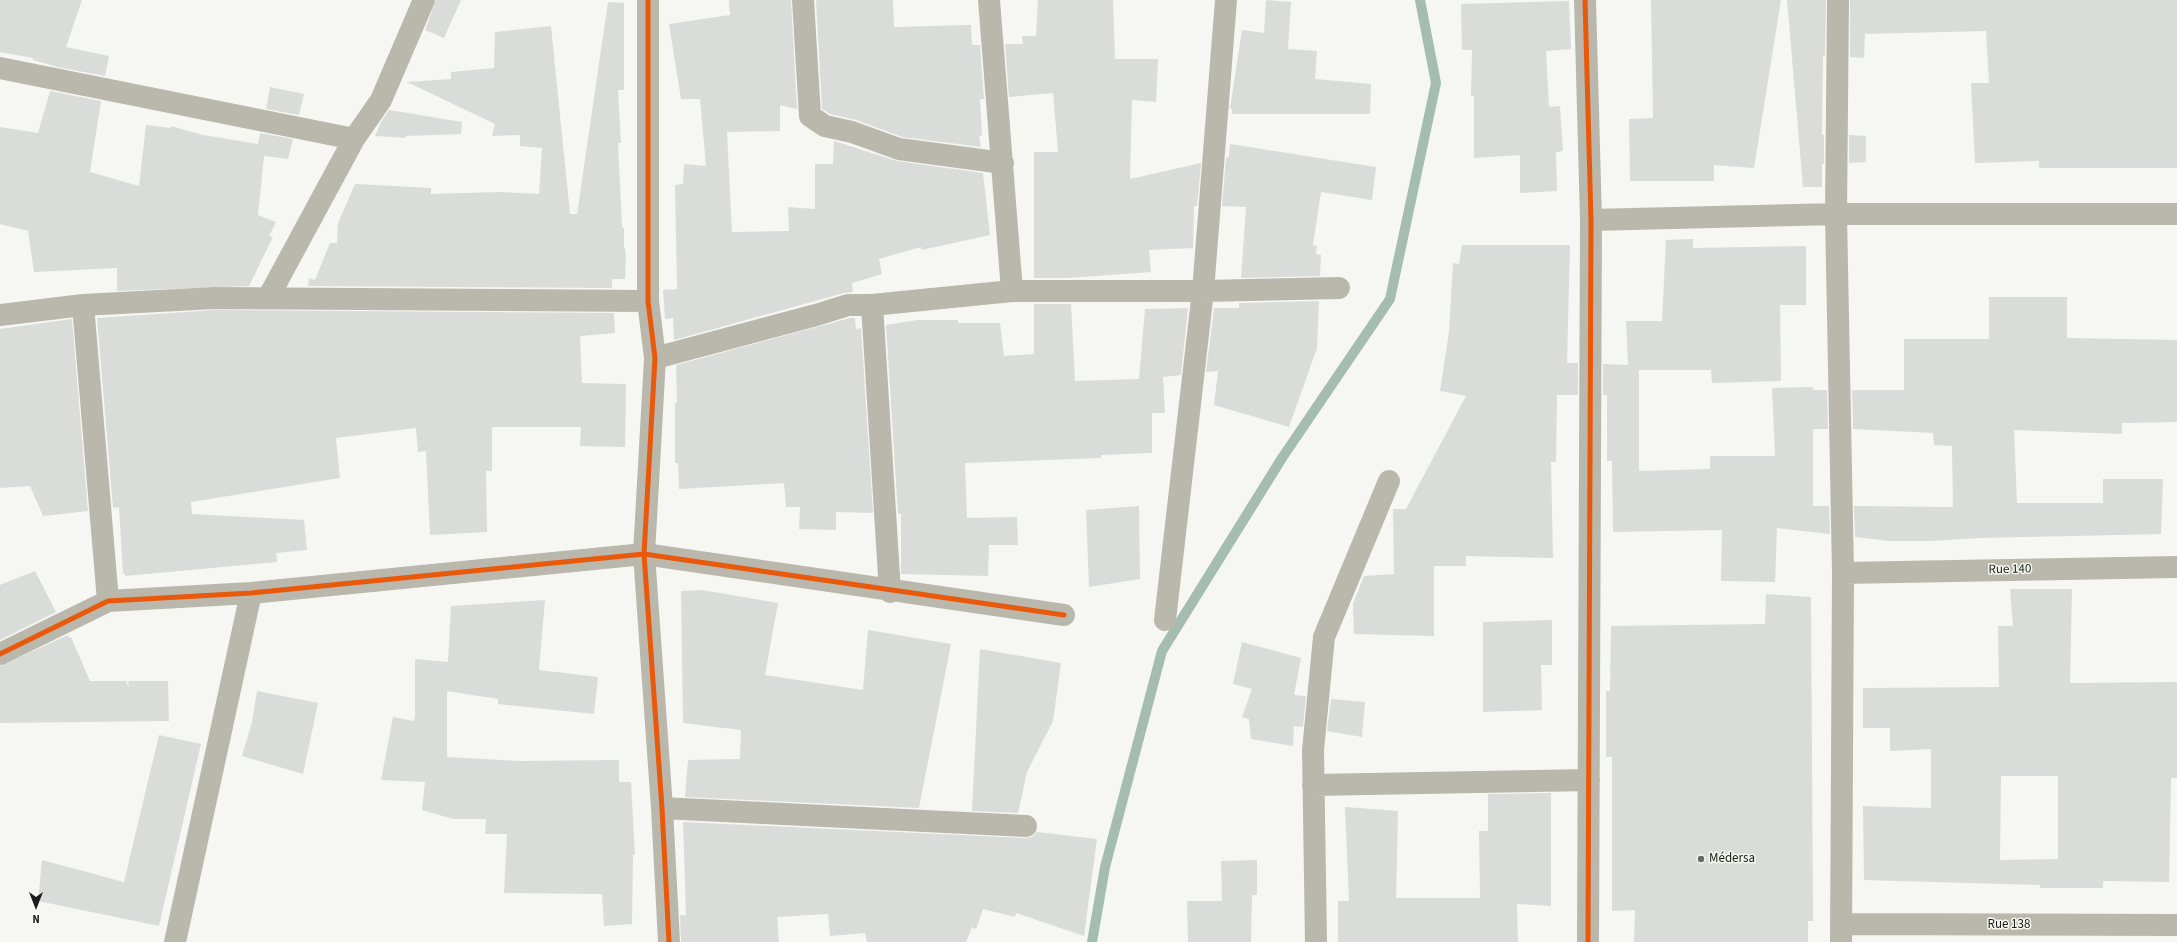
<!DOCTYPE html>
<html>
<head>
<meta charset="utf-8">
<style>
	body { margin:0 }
	#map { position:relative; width:2177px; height:942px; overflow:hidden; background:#f6f7f3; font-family:"Source Sans 3",sans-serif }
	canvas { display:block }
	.north { position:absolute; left:16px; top:886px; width:40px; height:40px; -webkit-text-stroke:3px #f7f9f1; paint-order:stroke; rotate:180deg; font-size:11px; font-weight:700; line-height:16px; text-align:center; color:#1b1b19 }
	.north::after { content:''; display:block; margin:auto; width:14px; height:18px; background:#1b1b19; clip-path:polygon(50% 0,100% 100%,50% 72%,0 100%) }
</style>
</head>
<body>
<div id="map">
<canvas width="2177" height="942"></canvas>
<div class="north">N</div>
</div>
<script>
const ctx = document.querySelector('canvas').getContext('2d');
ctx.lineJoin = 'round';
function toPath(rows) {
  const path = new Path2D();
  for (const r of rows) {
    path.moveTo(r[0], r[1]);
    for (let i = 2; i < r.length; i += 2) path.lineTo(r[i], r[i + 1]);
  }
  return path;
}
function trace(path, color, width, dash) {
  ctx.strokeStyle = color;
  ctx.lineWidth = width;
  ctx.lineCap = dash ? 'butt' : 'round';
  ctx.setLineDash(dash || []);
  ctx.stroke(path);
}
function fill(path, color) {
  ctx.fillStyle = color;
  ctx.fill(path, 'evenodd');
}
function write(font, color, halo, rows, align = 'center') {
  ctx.font = font + ' "Source Sans 3",sans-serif';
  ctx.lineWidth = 3;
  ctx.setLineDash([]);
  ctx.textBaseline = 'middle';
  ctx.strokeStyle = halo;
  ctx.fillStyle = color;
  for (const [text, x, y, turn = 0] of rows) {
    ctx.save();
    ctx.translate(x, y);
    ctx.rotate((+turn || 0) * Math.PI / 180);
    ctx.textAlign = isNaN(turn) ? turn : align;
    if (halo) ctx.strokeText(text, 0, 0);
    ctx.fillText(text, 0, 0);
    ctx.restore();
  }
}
const stream = toPath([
	[1092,942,1105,867,1162,651,1282,458,1390,299,1436,83,1420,0]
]);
const building = toPath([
	[0,0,82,0,66,47,109,56,105,76,57,67,33,60,33,58,0,52],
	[436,0,461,0,444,38,425,30],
	[729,0,791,0,797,109,780,105,780,131,727,132,732,232,789,231,788,207,815,209,815,164,833,164,834,141,897,161,983,173,990,235,922,250,921,247,879,259,882,274,852,283,853,292,844,293,674,340,673,318,665,319,663,290,677,289,675,185,683,184,684,164,706,166,700,99,681,99,669,24,730,15],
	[816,0,893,0,894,27,971,25,972,45,980,45,984,99,980,99,982,136,979,136,981,147,902,137,856,120,830,114,822,109],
	[1038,0,1113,0,1115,59,1158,59,1156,102,1132,100,1130,179,1201,163,1197,206,1194,206,1193,248,1149,250,1151,272,1069,278,1034,278,1034,152,1058,152,1053,93,1009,97,1005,44,1023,44,1022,36,1036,36],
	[1266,0,1291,2,1288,49,1317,51,1315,79,1371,84,1370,114,1232,114,1232,109,1230,108,1242,30,1264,33],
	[1651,0,1781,0,1754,168,1714,165,1714,181,1630,181,1629,119,1653,118],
	[1787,0,1826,0,1825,56,1823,56,1822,135,1824,135,1824,164,1822,164,1822,187,1803,187],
	[1850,0,2177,0,2177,168,2039,168,2039,161,1975,163,1971,83,1989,83,1986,31,1865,34,1864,58,1850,57],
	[1569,1,1571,49,1546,51,1549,107,1560,106,1563,151,1556,152,1557,191,1520,193,1520,155,1474,158,1474,96,1471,96,1472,50,1462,50,1461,4],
	[608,2,624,3,624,90,618,90,621,143,618,143,622,227,624,228,624,248,625,248,626,256,625,279,612,279,612,288,308,286,309,278,315,280,330,243,337,243,338,223,355,184,431,188,431,194,499,192,539,194,542,148,520,146,520,135,492,136,495,124,407,82,451,79,451,72,494,68,495,32,551,26,570,214,577,214],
	[270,87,304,94,299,115,266,109],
	[50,91,101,101,90,172,139,186,146,125,171,128,171,126,203,135,258,144,260,133,293,139,288,159,264,156,258,215,276,222,269,236,273,237,249,286,117,291,117,268,34,272,28,231,0,224,0,127,38,133],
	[389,110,462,122,461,134,406,136,406,138,375,136,381,122],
	[1849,135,1866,136,1866,162,1849,163],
	[1230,144,1376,167,1372,200,1321,192,1313,245,1317,246,1316,254,1321,255,1320,276,1241,278,1246,207,1222,206,1226,158,1229,157],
	[1693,239,1693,248,1806,246,1806,305,1780,305,1781,381,1712,383,1711,370,1639,370,1639,471,1710,469,1710,456,1775,456,1772,388,1813,387,1813,390,1827,390,1828,429,1813,429,1813,506,1829,506,1830,534,1777,528,1775,582,1721,581,1722,530,1613,532,1612,461,1607,461,1607,395,1603,395,1603,364,1628,365,1626,321,1662,321,1666,240],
	[1462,245,1570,245,1567,363,1578,363,1578,395,1557,395,1556,462,1551,462,1553,558,1466,556,1466,566,1434,566,1434,636,1354,634,1353,604,1364,576,1394,574,1393,509,1406,509,1466,396,1440,391,1449,332,1453,263,1459,264],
	[1989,297,2067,297,2067,338,2177,340,2177,422,2122,423,2122,434,2014,430,2017,503,2103,503,2103,479,2163,479,2161,534,1981,538,1929,541,1889,541,1855,537,1854,506,1953,507,1952,446,1934,445,1933,433,1853,429,1852,390,1904,390,1904,339,1989,339],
	[1319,301,1317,348,1289,427,1214,405,1218,371,1206,372,1214,308,1239,308,1239,303],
	[1034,304,1071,304,1075,381,1139,379,1145,309,1188,308,1181,375,1163,377,1165,413,1152,413,1152,453,1101,455,1101,458,965,463,967,518,1017,517,1018,545,989,545,988,576,901,574,901,514,898,514,886,325,917,320,958,320,958,323,1000,323,1004,356,1034,354],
	[215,310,614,313,615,333,580,336,582,383,626,384,625,447,580,446,581,427,492,427,492,471,486,471,487,532,430,535,426,451,418,452,416,428,336,438,340,478,191,502,192,514,304,520,307,550,276,553,277,562,125,576,125,574,123,574,119,507,113,508,97,318],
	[850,318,855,318,856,329,861,328,873,513,836,512,836,530,799,529,800,507,786,507,784,483,679,489,678,463,675,463,675,403,677,403,676,365],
	[72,319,88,511,43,516,30,486,0,488,0,329],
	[1139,506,1140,579,1089,587,1086,510],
	[35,571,56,612,0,640,0,585],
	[2010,589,2072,589,2070,683,2177,682,2177,778,2171,778,2169,882,2103,881,2103,888,2040,888,2040,885,1864,880,1863,806,1931,808,1931,749,1890,751,1890,728,1863,728,1863,688,1999,687,1998,626,2013,626],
	[2001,776,2058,776,2058,859,2000,860],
	[702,590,778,603,765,675,863,690,868,630,951,644,919,808,685,797,688,760,740,759,741,730,683,723,681,591],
	[1766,594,1811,597,1813,921,1808,921,1808,942,1634,942,1635,910,1612,911,1612,757,1606,757,1606,691,1610,691,1611,626,1765,624],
	[545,600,539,670,598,677,594,714,498,704,498,699,447,691,447,757,520,761,619,760,619,782,631,782,635,855,633,855,632,924,604,926,602,894,504,893,507,834,485,834,486,819,453,819,422,810,425,782,381,780,393,717,414,721,415,716,415,659,448,662,451,606],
	[1552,620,1552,665,1541,665,1542,710,1483,712,1483,622],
	[68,635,69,638,71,637,90,681,126,681,129,688,128,681,168,681,169,721,0,723,0,666],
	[1242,642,1301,658,1294,695,1306,696,1303,727,1294,726,1293,746,1251,739,1249,719,1242,717,1252,689,1233,684],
	[980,649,1061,663,1053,721,1027,772,1018,813,972,811],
	[257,691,318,703,303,774,242,756,252,722],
	[1331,699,1365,702,1362,737,1327,731],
	[159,735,201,744,159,926,38,901,42,860,124,882],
	[1551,793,1551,906,1517,904,1518,942,1338,942,1338,901,1349,901,1345,807,1398,811,1396,898,1480,898,1479,831,1488,831,1488,794],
	[683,822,1025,838,1032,837,1037,832,1097,839,1084,936,1016,913,1015,917,983,909,976,929,972,927,966,942,867,942,865,933,830,936,828,914,777,917,779,942,681,942,680,915,686,915],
	[1257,860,1257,895,1252,895,1251,942,1188,942,1187,901,1222,901,1221,861]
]);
const minor = toPath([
	[648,0,648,301,655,358,644,554,662,808,669,942],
	[803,0,810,116,825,126,852,132,899,149,1003,163],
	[989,0,1012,291],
	[1585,0,1591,220,1588,942],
	[1838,0,1836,214,1843,573,1841,942],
	[0,68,354,139],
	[1591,220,1836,214,2177,214],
	[268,298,354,139,381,100,424,0],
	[83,305,108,601],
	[872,305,890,592],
	[0,315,83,305,215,298,648,301],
	[655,358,816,315,848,305,872,305,1012,291,1203,291,1339,288],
	[1843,573,2177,567],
	[1165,620,1203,291,1226,0],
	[0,654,108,601,251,593,644,554,1064,615],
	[1313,785,1589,780],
	[662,808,1026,826],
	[1841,924,2177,925],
	[175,942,251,593],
	[1316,942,1313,750,1324,637,1389,481]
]);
const cycleway = toPath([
	[648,0,648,301,655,358,644,554,662,808,669,942],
	[1585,0,1591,220,1588,942],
	[0,654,108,601,251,593,644,554,1064,615]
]);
const markers = [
	[1701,859,4,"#686865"]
];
const streetNames = [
	["Rue 140",2010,570,-1],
	["Rue 138",2009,925]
];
const poiNames = [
	["Médersa",1709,859]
];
trace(stream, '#a5bdb0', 10);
fill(building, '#dadcd9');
trace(minor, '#bab8ad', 22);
trace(cycleway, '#e8590c', 5);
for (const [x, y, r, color] of markers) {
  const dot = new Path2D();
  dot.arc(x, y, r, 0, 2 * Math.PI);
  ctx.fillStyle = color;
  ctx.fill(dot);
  trace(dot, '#f7f9f1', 1.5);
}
write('13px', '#1b1b19', '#f7f9f1', streetNames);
write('13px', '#1b1b19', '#f7f9f1', poiNames, 'left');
</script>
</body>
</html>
